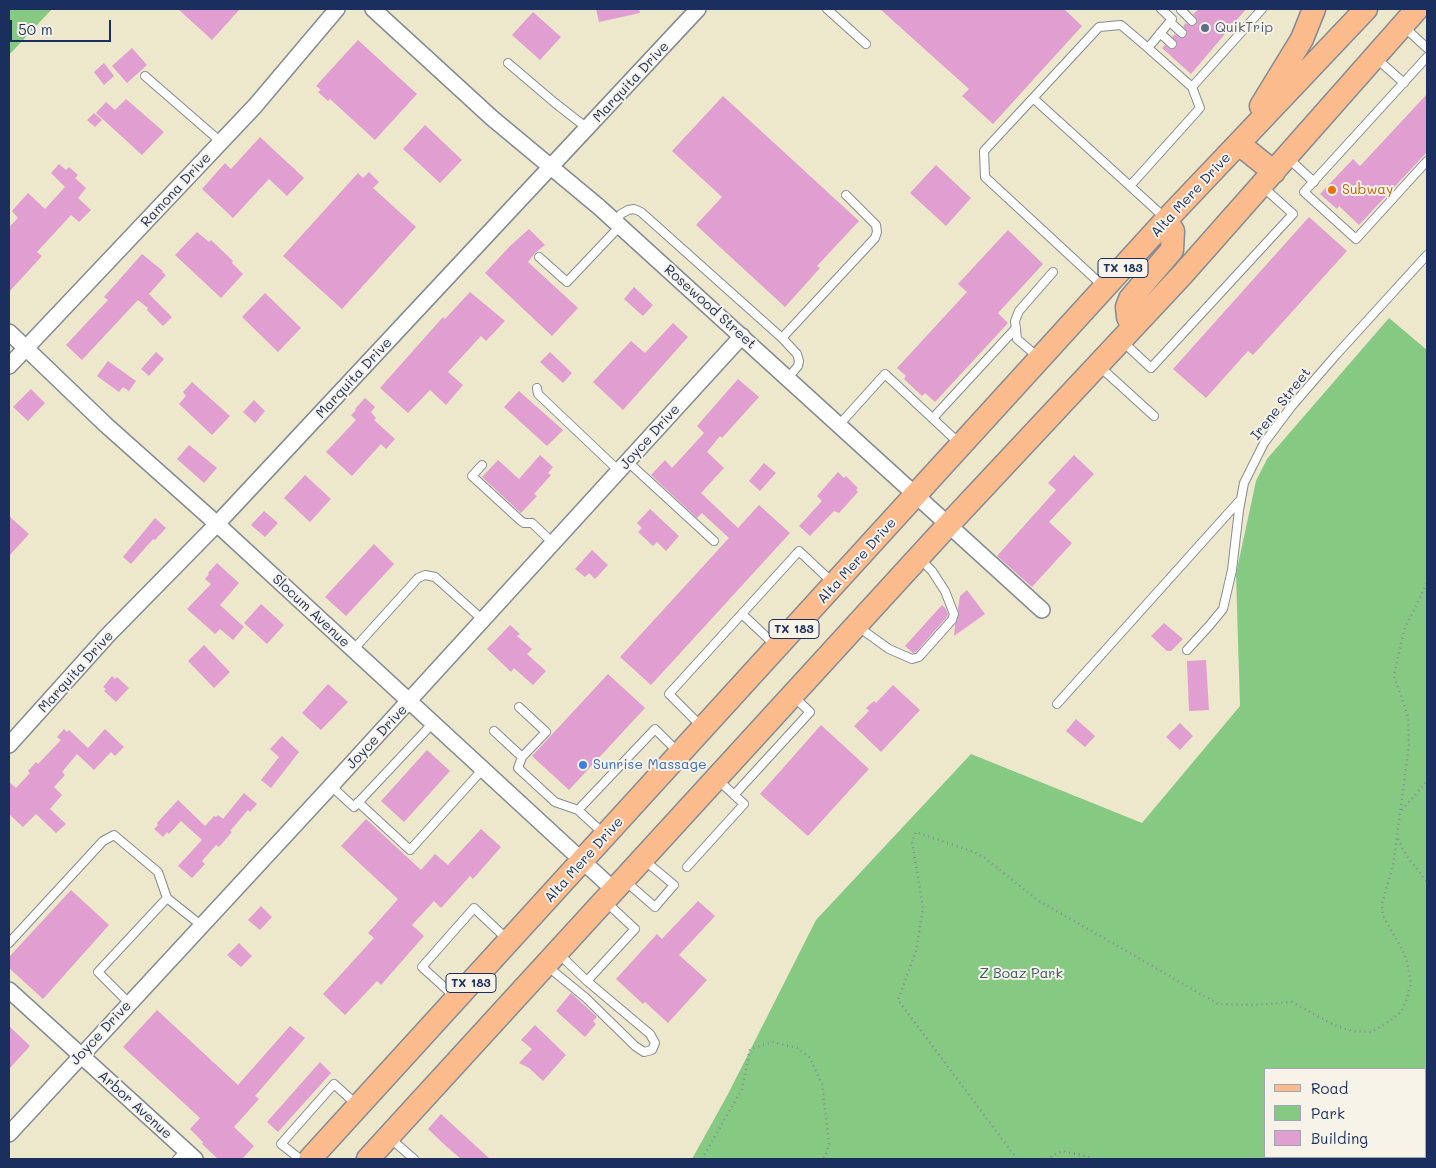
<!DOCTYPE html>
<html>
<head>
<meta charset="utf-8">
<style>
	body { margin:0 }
	#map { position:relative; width:1436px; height:1168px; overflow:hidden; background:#ede7cb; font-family:Mali,sans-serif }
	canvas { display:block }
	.frame { position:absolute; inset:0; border:10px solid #1b2f5e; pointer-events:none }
	.legend { position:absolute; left:1264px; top:1068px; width:162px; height:90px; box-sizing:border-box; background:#f7f3e8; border:1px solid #9fa5b1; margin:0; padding:6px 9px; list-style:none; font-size:15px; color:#1b2f5e }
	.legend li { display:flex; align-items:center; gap:10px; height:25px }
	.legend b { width:25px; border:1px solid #9fa5b1 }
	.scale { position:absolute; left:10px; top:20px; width:101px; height:22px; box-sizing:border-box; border:2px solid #1b2f5e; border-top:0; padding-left:6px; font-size:15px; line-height:18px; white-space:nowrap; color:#1b2f5e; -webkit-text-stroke:4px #f7f3e8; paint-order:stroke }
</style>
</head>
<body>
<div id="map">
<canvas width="1436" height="1168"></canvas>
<div class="frame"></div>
<ul class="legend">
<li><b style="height:6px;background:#fbbb8c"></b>Road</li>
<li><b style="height:14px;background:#85c983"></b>Park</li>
<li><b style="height:14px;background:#e19ed0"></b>Building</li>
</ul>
<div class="scale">50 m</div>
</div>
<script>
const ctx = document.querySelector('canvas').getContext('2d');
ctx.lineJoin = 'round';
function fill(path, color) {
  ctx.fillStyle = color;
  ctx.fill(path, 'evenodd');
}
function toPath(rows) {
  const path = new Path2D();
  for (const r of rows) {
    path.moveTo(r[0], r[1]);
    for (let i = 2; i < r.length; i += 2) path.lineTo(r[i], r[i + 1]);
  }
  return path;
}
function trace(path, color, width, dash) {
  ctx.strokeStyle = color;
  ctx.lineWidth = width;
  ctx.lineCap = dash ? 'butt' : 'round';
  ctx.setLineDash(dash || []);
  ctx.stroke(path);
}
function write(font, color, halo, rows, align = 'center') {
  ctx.font = font + ' Mali,sans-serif';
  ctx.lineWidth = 4;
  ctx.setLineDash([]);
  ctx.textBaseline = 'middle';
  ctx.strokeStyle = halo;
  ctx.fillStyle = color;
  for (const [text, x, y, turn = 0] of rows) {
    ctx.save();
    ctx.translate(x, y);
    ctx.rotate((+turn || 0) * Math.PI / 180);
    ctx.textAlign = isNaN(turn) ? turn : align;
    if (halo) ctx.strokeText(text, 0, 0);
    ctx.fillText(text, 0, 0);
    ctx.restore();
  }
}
const green = toPath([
	[9,9,52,9,9,55],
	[1389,318,1427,350,1427,1159,692,1159,727,1096,816,920,971,754,1142,823,1240,706,1236,574,1256,481,1267,459],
	[1265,1069,1425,1069,1425,1157,1265,1157]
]);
const building = toPath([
	[178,9,240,9,212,40],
	[596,9,639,9,640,13,599,22],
	[880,9,1064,9,1082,26,993,124,962,96,969,89],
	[1199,9,1246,9,1191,74,1162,48,1165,45,1170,49,1176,48,1177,43,1172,37,1175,34,1180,38,1186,37,1187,32,1183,26,1186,23,1191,26,1196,25,1197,19,1193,14],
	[533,12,561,37,540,60,512,35],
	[358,40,417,94,375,140,330,99,328,101,318,92,321,90,316,86],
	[132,48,147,65,127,83,112,66],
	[104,63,114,76,104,85,94,72],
	[1427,94,1427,152,1359,225,1339,206,1337,209,1320,194,1353,159,1360,166],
	[723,96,859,221,817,266,820,268,785,307,696,225,722,197,672,151],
	[126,99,164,132,142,155,96,113,106,102,115,110],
	[94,113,102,120,95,127,87,120],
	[425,125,462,160,440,183,403,149],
	[260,137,304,178,287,196,269,179,233,218,202,189,225,163,231,169],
	[59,164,66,170,69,167,78,175,75,178,86,188,78,198,91,210,79,222,71,215,37,252,42,256,9,292,9,227,18,218,12,211,28,193,45,209,65,187,51,173],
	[936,165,971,198,946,226,910,193],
	[369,172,379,182,373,188,416,227,342,309,283,256,358,173,363,178],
	[1309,217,1347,251,1253,355,1248,351,1206,398,1173,369],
	[529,229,545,245,535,253,528,262,578,308,552,336,485,273,510,246],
	[1008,230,1043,264,998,313,1008,323,935,402,925,393,922,396,904,379,906,376,897,368,967,292,958,284],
	[197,232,209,242,211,240,233,261,232,263,243,274,221,298,175,255],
	[142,254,163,271,162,272,166,275,149,294,172,317,163,326,147,310,148,308,138,300,82,360,66,345,108,300,104,297],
	[634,287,653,305,643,316,624,299],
	[470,292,505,321,486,341,481,336,448,372,463,385,446,405,430,390,408,413,380,388,443,317,445,319],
	[265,293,301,328,278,352,242,317],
	[673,323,688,337,623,410,593,382,631,341,645,353],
	[156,352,164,359,149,376,141,369],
	[550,352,572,373,563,383,540,362],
	[108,361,136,381,129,391,123,387,119,392,97,376],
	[738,379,759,397,722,438,720,436,707,452,724,468,701,493,738,528,759,505,790,533,651,685,620,657,729,538,702,513,697,518,651,475,665,460,672,468,704,433,697,426],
	[192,382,230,416,212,435,179,404,186,396,183,392],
	[31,389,45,403,28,421,13,407],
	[519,391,563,430,547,446,504,407],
	[365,398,375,407,371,412,376,418,374,420,395,439,386,449,381,444,352,476,326,452,356,420,351,415,356,410,355,409],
	[254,400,265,411,255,423,243,412],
	[189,445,217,468,204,483,177,459],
	[540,455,553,467,548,473,551,475,534,494,537,496,521,513,482,477,498,460,519,479],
	[1074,455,1094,474,1049,522,1072,543,1032,587,997,556,1056,490,1048,483],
	[764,463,776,473,760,491,749,481],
	[838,472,844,478,846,476,858,488,856,490,858,492,839,513,834,511,810,536,799,526,822,501,817,496],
	[305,475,331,499,310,522,284,498],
	[650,509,679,536,666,551,657,542,653,546,638,532,642,528,637,523],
	[264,511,278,523,265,537,251,525],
	[9,516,29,534,9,556],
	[155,518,166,528,155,540,153,539,131,564,123,557],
	[374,544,394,564,346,616,325,597],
	[592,550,608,565,595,579,589,573,585,577,575,569],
	[217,563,239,583,220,605,244,627,233,640,220,629,215,634,187,609,211,584,205,579,209,574,208,573],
	[967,590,985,614,954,636,955,625,959,615,958,608,960,596],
	[261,604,284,625,267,644,244,623],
	[942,605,946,609,948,614,947,617,916,652,913,653,905,646],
	[1164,623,1183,639,1171,651,1167,651,1151,636],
	[510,625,520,634,517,636,532,649,527,654,546,671,533,685,514,668,511,672,487,649],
	[204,645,230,672,214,688,188,661],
	[1206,660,1209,710,1189,711,1187,661],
	[608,674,645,708,569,790,532,756],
	[112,676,115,679,117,677,129,688,116,702,104,691,106,689,103,687],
	[328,684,348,702,321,730,302,713],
	[893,685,920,710,881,752,854,726,869,711,866,708,874,701,876,703],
	[1076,719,1095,736,1085,747,1066,731],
	[1180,723,1193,736,1180,750,1166,737],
	[821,725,869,769,808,836,760,794],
	[64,729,67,732,69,730,88,748,105,729,124,747,115,756,111,752,94,770,77,754,62,772,65,775,54,787,62,795,50,809,66,824,56,833,36,814,23,827,9,814,9,782,16,788,30,773,28,771,36,762,38,764,61,740,57,737],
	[282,736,299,752,271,788,261,780,279,757,270,749],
	[427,750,450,771,404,822,381,801],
	[244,793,257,804,250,812,248,810,230,831,232,832,219,847,216,845,202,861,205,864,192,878,178,866,202,840,181,821,169,834,167,832,163,837,154,829,158,825,157,823,178,800,205,826,214,816,216,817,218,815,223,819],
	[366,819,421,870,435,854,448,865,481,829,501,847,473,879,470,876,441,908,434,901,412,925,424,936,381,985,377,981,345,1015,323,994,374,938,368,933,398,899,341,846],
	[71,890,109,925,43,999,9,968,9,957],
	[698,901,715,916,679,955,707,980,668,1023,645,1002,643,1004,616,979,657,934,662,939],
	[261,906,272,917,260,930,248,920],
	[239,943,252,956,241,967,227,955],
	[571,993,597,1017,593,1021,596,1024,585,1037,556,1011],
	[157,1010,238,1085,290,1026,305,1038,255,1096,259,1099,234,1127,254,1146,242,1159,218,1159,202,1144,203,1142,190,1129,200,1118,123,1047],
	[535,1025,566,1055,543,1081,529,1068,519,1063,532,1049,521,1040],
	[9,1026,30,1046,9,1069],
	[320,1062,331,1073,278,1132,267,1122],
	[441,1114,490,1159,461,1159,447,1147,428,1129]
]);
const path = toPath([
	[1402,810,1427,781],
	[1398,839,1406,855,1427,882],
	[1425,1081,1427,1079],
	[702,1159,742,1089,750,1049,772,1042,798,1048,809,1057,822,1084,829,1143,826,1154,823,1159],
	[1017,1159,898,1000,916,951,923,908,912,842,916,832,974,852,985,858,1036,899,1218,1004,1254,1005,1292,1002,1334,1025,1352,1031,1371,1032,1391,1020,1401,1012,1406,1001,1411,983,1407,962,1402,949,1383,916,1382,903,1393,866,1409,745,1408,716,1394,676,1404,630,1427,583],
	[1046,1159,1062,1151,1090,1157,1090,1159],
	[1341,1159,1343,1157]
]);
const service = toPath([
	[827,9,866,44],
	[1181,10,1192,21],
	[1170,22,1182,33],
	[1403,26,1427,48],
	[1160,33,1172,44],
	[1148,48,1192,87],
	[1427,57,1304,192,1356,239,1427,161],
	[1377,59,1404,83],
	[508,63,555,103,587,128],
	[145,76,221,142],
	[1033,98,1130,186],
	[1288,158,1314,182],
	[1165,218,1130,186,1200,108,1192,87,1262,9],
	[615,222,621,214,628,210,634,209,641,212,782,338,797,354,799,361,798,366,788,378],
	[539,257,567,282,620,226],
	[1104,287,985,177,984,151,1099,27,1121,25,1148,48,1172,19,1161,9],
	[782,338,875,238,877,232,876,225,846,195],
	[1122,341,1151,368,1293,214,1263,187],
	[1038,357,1017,339,1015,321,1019,311,1053,272],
	[1099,366,1154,416],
	[537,388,538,394,619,471],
	[933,418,1016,328],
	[839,425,885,374,960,444],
	[628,462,714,541],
	[482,465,472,476,520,520,524,523,532,523,553,543],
	[742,614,775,645],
	[857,626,889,649,912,659,919,657,952,620,954,614,945,591,932,571,920,559],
	[353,650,418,578,425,575,435,577,483,620],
	[1187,650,1209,626,1223,609,1232,570,1239,510,1244,483,1264,443,1291,407,1336,355,1427,255],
	[1057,704,1241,499],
	[519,707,546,732,522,757,518,768,555,802,578,810],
	[702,727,669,694,799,551,832,582],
	[494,731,522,757],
	[331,786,354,807,433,723],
	[734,795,810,712,794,697],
	[358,802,410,850,483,769],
	[604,834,578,810,655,729,678,752],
	[687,867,744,804,718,780],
	[624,880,655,907,674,885,644,860],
	[9,943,103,841,114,835,158,872,167,898],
	[559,954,587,981,635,929,606,902],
	[547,966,586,998,635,1046,644,1052,652,1050,655,1043,650,1034,587,981],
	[455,997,422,967,474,908,508,940],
	[129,1003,98,972,167,898,202,926],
	[390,1138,414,1159],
	[177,1159,185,1151],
	[300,1159,281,1144,334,1084,356,1104]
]);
const minor = toPath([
	[373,9,492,118,599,207,1042,610],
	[9,332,106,425,217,524,614,890],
	[9,366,255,106,337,9],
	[9,745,108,635,217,524,698,9],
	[9,990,195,1159],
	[9,1134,331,786,742,336]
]);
const primary = toPath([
	[1261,106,1302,39,1314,9],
	[1239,144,1274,172],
	[1133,327,1128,317,1127,307,1130,299,1172,250,1173,231,1166,220],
	[310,1159,1166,220,1366,9],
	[368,1159,949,524,1182,275,1417,9]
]);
const markers = [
	[1205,28,5,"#5c6f8a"],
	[1332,190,5,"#e8710a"],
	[583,765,5,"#3f7fe0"]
];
const shields = [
	[1123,268,50],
	[794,629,50],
	[471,983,50]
];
const shieldNames = [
	["TX 183",1123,268],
	["TX 183",794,629],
	["TX 183",471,983]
];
const serviceNames = [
	["QuikTrip",1215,28]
];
const streetNames = [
	["Marquita Drive",631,82,-47],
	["Ramona Drive",176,190,-47],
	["Alta Mere Drive",1191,195,-47],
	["Rosewood Street",710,307,42],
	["Marquita Drive",354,378,-47],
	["Irene Street",1281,404,-52],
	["Joyce Drive",650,437,-48],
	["Alta Mere Drive",857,561,-48],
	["Slocum Avenue",311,611,43],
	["Marquita Drive",76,672,-48],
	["Joyce Drive",377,737,-47],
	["Alta Mere Drive",584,860,-48],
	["Joyce Drive",101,1033,-47],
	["Arbor Avenue",135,1105,42]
];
const foodNames = [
	["Subway",1342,190]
];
const shopNames = [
	["Sunrise Massage",593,765]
];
const parkNames = [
	["Z Boaz Park",1021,974]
];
fill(green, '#85c983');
fill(building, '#e19ed0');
trace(service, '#848b94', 10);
trace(minor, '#848b94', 18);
trace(primary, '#848b94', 25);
trace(path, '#848b94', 2.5, [1, 4]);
trace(service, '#fff', 8);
trace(minor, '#fff', 15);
trace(primary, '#fbbb8c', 22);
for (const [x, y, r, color] of markers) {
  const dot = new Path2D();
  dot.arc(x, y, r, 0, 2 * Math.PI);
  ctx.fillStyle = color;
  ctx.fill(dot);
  trace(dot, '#f7f3e8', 2);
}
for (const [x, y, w] of shields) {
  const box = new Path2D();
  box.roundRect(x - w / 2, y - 9.5, w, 19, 4);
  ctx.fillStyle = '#f7f3e8';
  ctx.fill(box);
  trace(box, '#1b2f5e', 1);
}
write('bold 12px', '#1b2f5e', null, shieldNames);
write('14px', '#4e5e75', '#f7f3e8', serviceNames, 'left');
write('14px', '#1b2f5e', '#f7f3e8', streetNames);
write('14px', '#c56008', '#f7f3e8', foodNames, 'left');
write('14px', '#366cbe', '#f7f3e8', shopNames, 'left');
write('14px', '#365667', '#f7f3e8', parkNames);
</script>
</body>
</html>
